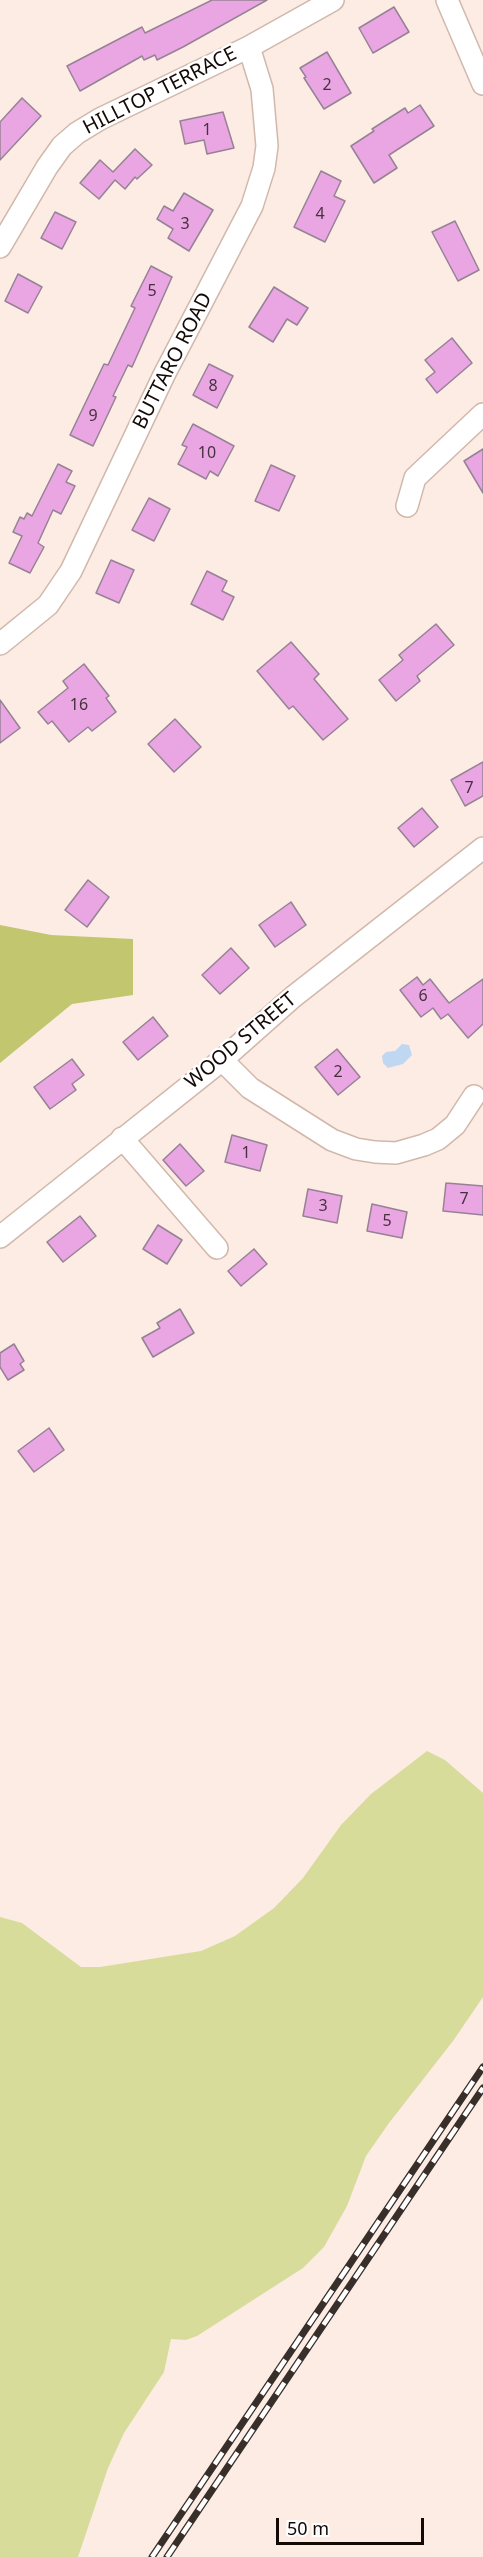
<!DOCTYPE html>
<html>
<head>
<meta charset="utf-8">
<style>
	body { margin:0 }
	#map { position:relative; width:483px; height:2557px; overflow:hidden; background:#fcece4; font-family:"Noto Sans",sans-serif }
	canvas { display:block }
	.scale { position:absolute; left:276px; top:2518px; width:148px; height:27px; box-sizing:border-box; border:3px solid #130a07; border-top:0; padding-left:8px; font-size:18px; line-height:21px; white-space:nowrap; color:#130a07; -webkit-text-stroke:4px #fff; paint-order:stroke }
</style>
</head>
<body>
<div id="map">
<canvas width="483" height="2557"></canvas>
<div class="scale">50 m</div>
</div>
<script>
const ctx = document.querySelector('canvas').getContext('2d');
ctx.lineJoin = 'round';
function fill(path, color) {
  ctx.fillStyle = color;
  ctx.fill(path, 'evenodd');
}
function toPath(rows) {
  const path = new Path2D();
  for (const r of rows) {
    path.moveTo(r[0], r[1]);
    for (let i = 2; i < r.length; i += 2) path.lineTo(r[i], r[i + 1]);
  }
  return path;
}
function trace(path, color, width, dash) {
  ctx.strokeStyle = color;
  ctx.lineWidth = width;
  ctx.lineCap = dash ? 'butt' : 'round';
  ctx.setLineDash(dash || []);
  ctx.stroke(path);
}
function write(font, color, halo, rows, align = 'center') {
  ctx.font = font + ' "Noto Sans",sans-serif';
  ctx.lineWidth = 5;
  ctx.setLineDash([]);
  ctx.textBaseline = 'middle';
  ctx.strokeStyle = halo;
  ctx.fillStyle = color;
  for (const [text, x, y, turn = 0] of rows) {
    ctx.save();
    ctx.translate(x, y);
    ctx.rotate((+turn || 0) * Math.PI / 180);
    ctx.textAlign = isNaN(turn) ? turn : align;
    if (halo) ctx.strokeText(text, 0, 0);
    ctx.fillText(text, 0, 0);
    ctx.restore();
  }
}
const green = toPath([
	[427,1751,445,1760,483,1793,483,1997,453,2041,389,2123,366,2156,347,2206,324,2247,303,2268,197,2336,186,2340,171,2339,164,2372,124,2433,108,2468,78,2557,0,2557,0,1917,22,1923,81,1967,100,1967,201,1951,235,1936,274,1908,303,1878,341,1825,371,1794]
]);
const forest = toPath([
	[0,925,51,935,133,939,133,995,72,1004,0,1063]
]);
const water = toPath([
	[402,1044,409,1045,412,1055,403,1064,388,1068,383,1063,382,1056,386,1052,395,1051]
]);
const building = toPath([
	[212,0,267,0,183,47,157,60,155,55,144,60,142,56,80,91,67,66,142,27,145,33,212,0],
	[394,7,409,32,373,53,359,28,394,7],
	[327,52,351,93,324,109,304,78,306,77,300,68,327,52],
	[22,98,41,116,0,160,0,122,22,98],
	[420,105,434,126,389,155,397,168,374,183,351,146,374,131,372,129,405,108,408,113,420,105],
	[223,112,234,148,207,154,204,140,185,144,180,121,223,112],
	[135,149,152,165,137,179,135,177,125,189,115,180,99,199,80,183,100,160,113,172,135,149],
	[321,171,341,181,334,196,345,201,325,242,294,227,321,171],
	[184,193,213,210,189,251,168,238,173,229,157,219,164,206,173,211,184,193],
	[55,212,76,222,62,249,41,238,55,212],
	[455,221,479,270,458,281,432,232,455,221],
	[151,266,172,277,132,367,128,365,113,396,116,397,93,446,70,435,104,364,108,365,135,308,131,306,151,266],
	[18,274,42,287,28,313,5,301,18,274],
	[274,287,308,308,297,325,287,319,273,342,249,327,274,287],
	[452,338,472,363,437,393,426,379,435,372,425,360,452,338],
	[209,364,233,376,217,408,193,395,209,364],
	[193,424,234,446,218,476,210,471,206,479,178,464,187,447,182,445,193,424],
	[483,449,483,493,464,461,483,449],
	[58,464,72,471,66,482,75,486,61,514,53,510,38,543,44,547,30,573,9,563,22,536,13,532,20,517,24,519,27,513,32,516,58,464],
	[271,465,295,476,279,511,255,501,271,465],
	[149,498,170,509,154,541,132,530,149,498],
	[111,560,134,570,119,603,96,593,111,560],
	[207,571,227,581,222,591,234,597,223,620,191,604,207,571],
	[436,624,454,645,417,676,420,681,396,701,379,680,403,660,399,655,436,624],
	[291,642,319,674,314,679,348,719,323,740,293,706,289,709,257,671,291,642],
	[84,664,109,696,106,698,116,712,92,731,88,727,69,742,52,721,48,724,38,712,68,688,63,681,84,664],
	[0,700,20,728,0,743,0,700],
	[175,719,201,747,174,772,148,744,175,719],
	[483,762,483,796,465,806,451,780,483,762],
	[422,808,438,827,414,847,398,828,422,808],
	[88,880,109,897,87,927,65,910,88,880],
	[291,902,306,925,275,947,259,925,291,902],
	[231,948,249,968,220,994,202,975,231,948],
	[417,977,423,985,430,979,449,1003,483,979,483,1024,468,1038,448,1014,441,1019,433,1008,421,1017,400,990,417,977],
	[153,1017,168,1036,138,1060,123,1042,153,1017],
	[337,1049,360,1077,338,1095,315,1067,337,1049],
	[72,1059,84,1075,72,1084,76,1090,50,1109,34,1087,72,1059],
	[232,1135,267,1145,260,1171,225,1162,232,1135],
	[180,1144,204,1171,186,1186,163,1160,180,1144],
	[446,1183,483,1186,483,1215,443,1211,446,1183],
	[308,1189,342,1196,337,1223,303,1216,308,1189],
	[372,1204,407,1212,402,1238,367,1231,372,1204],
	[80,1216,96,1236,63,1262,47,1242,80,1216],
	[158,1225,182,1240,167,1264,143,1249,158,1225],
	[254,1249,267,1264,241,1286,228,1271,254,1249],
	[180,1309,194,1333,153,1357,142,1338,160,1328,157,1323,180,1309],
	[14,1344,24,1361,20,1364,24,1370,8,1380,0,1367,0,1353,14,1344],
	[49,1428,64,1450,34,1472,18,1451,49,1428]
]);
const minor = toPath([
	[447,0,483,84],
	[0,247,47,167,62,146,77,133,100,119,249,47,333,0],
	[407,506,415,478,483,414],
	[0,644,48,605,71,571,164,375,252,206,264,168,267,146,262,89,249,47],
	[222,1060,250,1088,332,1140,356,1149,375,1152,396,1153,424,1145,438,1139,455,1125,474,1096],
	[122,1138,217,1248],
	[0,1237,222,1060,293,997,483,848]
]);
const rail = toPath([
	[152,2557,483,2067],
	[167,2557,483,2088]
]);
const numberNames = [
	["2",327,85],
	["1",207,130],
	["4",320,214],
	["3",185,224],
	["5",152,291],
	["8",213,386],
	["9",93,416],
	["10",207,453],
	["16",79,705],
	["7",469,788],
	["6",423,996],
	["2",338,1072],
	["1",246,1153],
	["7",464,1199],
	["3",323,1206],
	["5",387,1221]
];
const streetNames = [
	["HILLTOP TERRACE",160,91,-27],
	["BUTTARO ROAD",173,361,-63],
	["WOOD STREET",241,1041,-40]
];
fill(green, '#d8dc9a');
fill(forest, '#c2c66f');
fill(water, '#bfd7f1');
fill(building, '#e9a6e3');
trace(building, '#968294', 1.5);
trace(minor, '#d1b8ab', 24);
trace(minor, '#fff', 21);
trace(rail, '#382e2a', 7);
trace(rail, '#fff', 4.5, [14]);
write('16px', '#48313e', null, numberNames);
write('20px', '#130a07', '#fff', streetNames);
</script>
</body>
</html>
